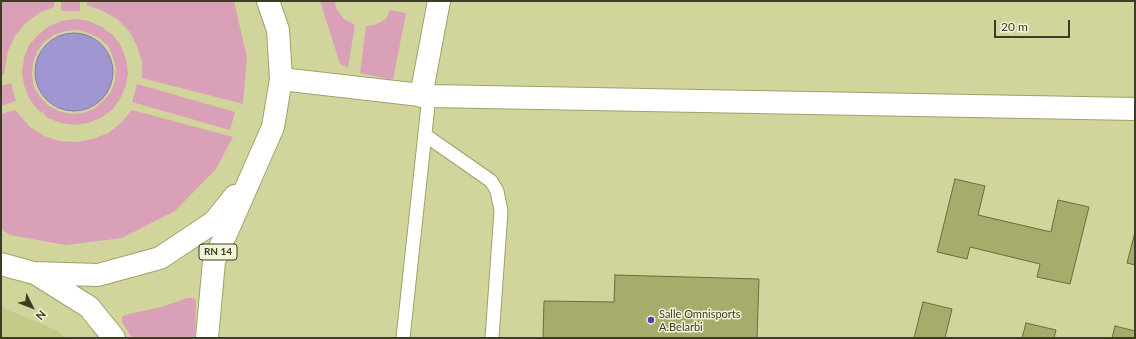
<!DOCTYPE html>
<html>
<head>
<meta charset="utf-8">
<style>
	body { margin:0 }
	#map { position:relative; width:1136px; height:339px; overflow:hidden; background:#d1d59c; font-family:Lato,sans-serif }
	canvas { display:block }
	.frame { position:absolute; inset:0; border:2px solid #3c3d26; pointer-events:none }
	.north { position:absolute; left:12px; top:287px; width:40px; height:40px; -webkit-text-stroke:3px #f1f4d7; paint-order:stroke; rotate:132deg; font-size:11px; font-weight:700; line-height:16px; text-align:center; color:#3c3d26 }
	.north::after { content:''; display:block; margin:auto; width:14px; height:18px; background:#3c3d26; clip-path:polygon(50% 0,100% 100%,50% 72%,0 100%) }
	.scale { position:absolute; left:994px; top:20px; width:76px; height:18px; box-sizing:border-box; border:2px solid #3c3d26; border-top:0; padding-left:5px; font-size:12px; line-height:14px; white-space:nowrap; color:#3c3d26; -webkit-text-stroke:3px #f1f4d7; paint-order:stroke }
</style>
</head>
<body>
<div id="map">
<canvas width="1136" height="339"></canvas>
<div class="frame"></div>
<div class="north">N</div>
<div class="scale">20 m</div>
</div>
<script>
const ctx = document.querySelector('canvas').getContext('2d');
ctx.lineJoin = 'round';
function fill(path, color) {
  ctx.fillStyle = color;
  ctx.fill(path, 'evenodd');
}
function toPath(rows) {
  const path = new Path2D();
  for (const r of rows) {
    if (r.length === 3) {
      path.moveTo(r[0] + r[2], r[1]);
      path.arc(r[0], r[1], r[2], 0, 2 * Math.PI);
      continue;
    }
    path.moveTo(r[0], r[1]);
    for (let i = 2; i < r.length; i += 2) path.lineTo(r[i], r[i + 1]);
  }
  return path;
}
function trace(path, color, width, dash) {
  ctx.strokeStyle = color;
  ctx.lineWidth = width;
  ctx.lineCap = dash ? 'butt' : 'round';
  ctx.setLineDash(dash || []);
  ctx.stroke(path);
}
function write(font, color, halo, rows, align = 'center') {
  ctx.font = font + ' Lato,sans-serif';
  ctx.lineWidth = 3;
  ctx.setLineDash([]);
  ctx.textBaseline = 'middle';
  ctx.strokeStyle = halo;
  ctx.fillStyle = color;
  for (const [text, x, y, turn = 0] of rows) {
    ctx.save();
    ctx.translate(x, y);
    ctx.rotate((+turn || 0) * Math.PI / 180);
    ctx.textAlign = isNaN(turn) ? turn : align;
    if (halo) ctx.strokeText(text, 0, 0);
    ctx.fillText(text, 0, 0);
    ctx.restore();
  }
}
const built = toPath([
	[1,307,56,330,66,338,1,338]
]);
const green = toPath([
	[1,1,54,1,54,7,39,13,26,23,15,36,8,51,4,74,1,75],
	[61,1,80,1,80,11,61,11],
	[87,1,234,1,247,58,243,104,142,78,142,62,137,46,129,31,117,19,103,11,87,5],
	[320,1,335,1,336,8,344,19,355,25,348,68,340,64],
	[390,10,406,13,393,80,360,73,366,26,375,25,386,19],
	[75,19,89,21,102,27,113,35,121,46,126,59,128,73,126,86,120,99,112,110,101,118,88,123,75,125,61,123,48,118,43,114,46,109,42,113,37,109,29,98,24,85,22,72,24,58,29,45,38,35,49,26,62,21],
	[77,30,88,33,99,38,108,46,113,57,116,69,115,81,111,92,103,101,94,109,83,113,71,114,59,111,49,106,40,97,34,87,32,75,33,63,37,52,44,42,54,35,65,31],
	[11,83,16,101,1,106,1,86],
	[137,84,235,112,230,130,132,102],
	[15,110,30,127,44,136,60,141,76,142,93,139,108,133,121,123,132,110,233,137,216,169,175,211,122,238,66,245,10,235,1,229,1,114],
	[187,298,193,298,196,300,195,338,132,338,122,322,122,317,125,315,162,307]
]);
const water = toPath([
	[74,72,39]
]);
const building = toPath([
	[955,179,985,186,978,215,1051,232,1058,200,1089,207,1070,284,1037,277,1040,264,970,247,967,259,937,252,955,179],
	[1135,232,1135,265,1127,263,1135,232],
	[615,275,759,279,757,338,543,338,544,301,614,302,615,275],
	[923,302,952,309,945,338,914,338,923,302],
	[1026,323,1056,330,1054,338,1022,338,1026,323],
	[1115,326,1135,331,1135,338,1112,338,1115,326]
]);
const lane = toPath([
	[425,135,491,181,497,191,501,211,492,338],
	[403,338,429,96]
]);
const street = toPath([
	[281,79,429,96,1135,109],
	[421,96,439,1]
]);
const highway = toPath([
	[1,264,34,273,98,275,160,258,214,222,235,196],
	[35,273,89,307,114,338],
	[207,338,214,261,273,127,281,79,278,30,268,1]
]);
const markers = [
	[651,320,4,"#5e39b1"]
];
const shields = [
	[218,252,38]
];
const shieldNames = [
	["RN 14",218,252]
];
const poiNames = [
	["Salle Omnisports",659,314],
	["A.Belarbi",659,327]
];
fill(built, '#c5ca89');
fill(green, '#d9a0b8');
fill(water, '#a096d1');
trace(water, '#827b9e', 1);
fill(building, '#a7ab6b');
trace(building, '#6a6d38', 1);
trace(lane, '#9ea26b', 15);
trace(street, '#9ea26b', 24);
trace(highway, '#9ea26b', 24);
trace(lane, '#fff', 13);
trace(street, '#fff', 22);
trace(highway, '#fff', 22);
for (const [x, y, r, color] of markers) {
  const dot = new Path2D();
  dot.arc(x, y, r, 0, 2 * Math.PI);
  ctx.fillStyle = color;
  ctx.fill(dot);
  trace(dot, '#f1f4d7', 1.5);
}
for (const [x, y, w] of shields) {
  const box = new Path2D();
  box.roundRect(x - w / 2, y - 8, w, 16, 3);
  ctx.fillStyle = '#f1f4d7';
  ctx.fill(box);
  trace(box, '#3c3d26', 1);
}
write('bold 10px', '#3c3d26', null, shieldNames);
write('11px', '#3c3d26', '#f1f4d7', poiNames, 'left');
</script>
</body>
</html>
